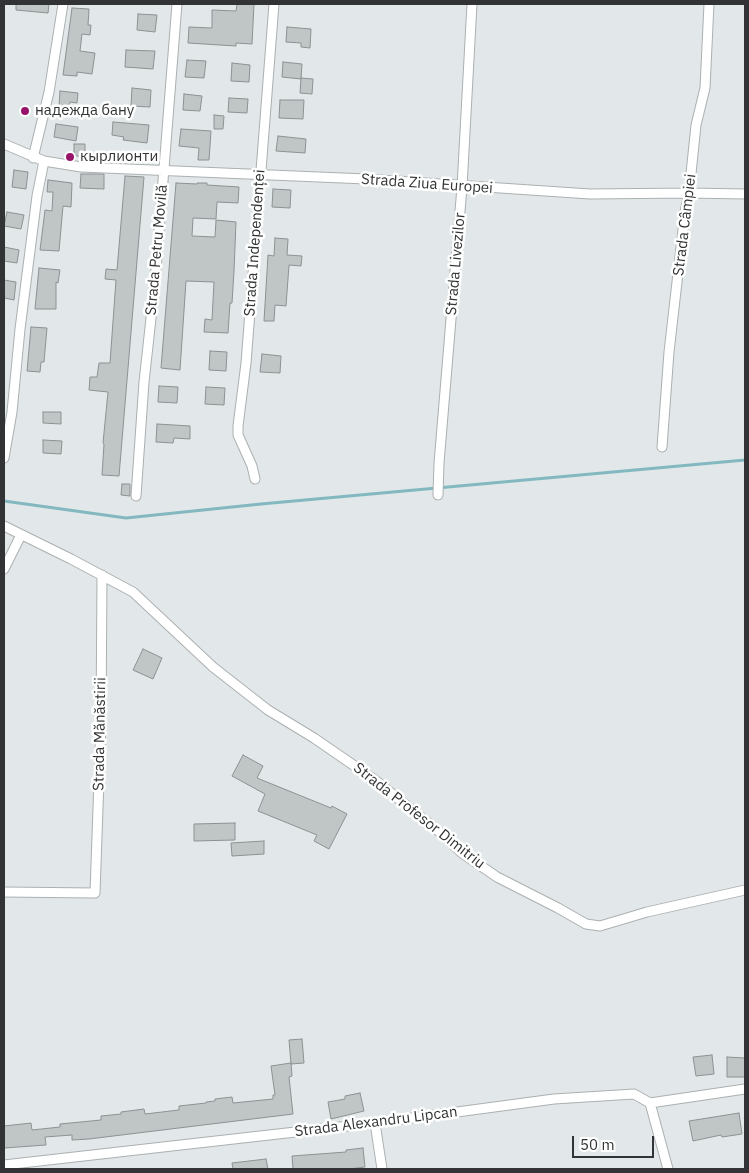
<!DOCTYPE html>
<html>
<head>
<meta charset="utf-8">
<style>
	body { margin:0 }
	#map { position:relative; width:749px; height:1173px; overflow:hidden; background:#e2e8e9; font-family:"IBM Plex Sans",sans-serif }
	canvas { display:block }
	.frame { position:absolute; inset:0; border:5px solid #313334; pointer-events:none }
	.scale { position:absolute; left:572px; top:1136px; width:82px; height:22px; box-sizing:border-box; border:2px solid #313334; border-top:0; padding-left:6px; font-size:15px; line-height:18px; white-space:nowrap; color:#313334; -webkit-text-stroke:4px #fff; paint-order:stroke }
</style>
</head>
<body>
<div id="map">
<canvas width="749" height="1173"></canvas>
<div class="frame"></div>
<div class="scale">50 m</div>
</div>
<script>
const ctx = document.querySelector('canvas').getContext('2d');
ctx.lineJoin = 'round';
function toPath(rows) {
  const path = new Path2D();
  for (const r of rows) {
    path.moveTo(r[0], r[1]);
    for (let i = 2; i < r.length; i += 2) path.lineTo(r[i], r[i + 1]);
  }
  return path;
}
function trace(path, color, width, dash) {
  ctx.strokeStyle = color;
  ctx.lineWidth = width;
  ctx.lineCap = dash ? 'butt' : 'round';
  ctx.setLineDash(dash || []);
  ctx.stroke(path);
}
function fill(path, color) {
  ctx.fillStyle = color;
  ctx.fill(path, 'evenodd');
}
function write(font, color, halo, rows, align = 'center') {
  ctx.font = font + ' "IBM Plex Sans",sans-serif';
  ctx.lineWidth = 5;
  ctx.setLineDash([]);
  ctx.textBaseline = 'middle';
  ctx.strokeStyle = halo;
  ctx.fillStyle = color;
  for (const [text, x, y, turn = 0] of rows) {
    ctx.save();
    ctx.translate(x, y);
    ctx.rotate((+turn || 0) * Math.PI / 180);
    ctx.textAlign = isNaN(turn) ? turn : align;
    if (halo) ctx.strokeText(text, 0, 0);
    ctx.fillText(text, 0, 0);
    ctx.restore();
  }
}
const stream = toPath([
	[4,501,126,518,261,504,745,460]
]);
const building = toPath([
	[16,4,49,4,48,13,16,10,16,4],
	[237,4,254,4,252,44,236,43,236,46,188,43,189,27,212,28,212,10,236,11,237,4],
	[72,8,89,9,88,25,91,25,90,35,82,34,80,51,95,53,92,74,77,72,77,76,63,75,72,8],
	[138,14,157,15,155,32,137,30,138,14],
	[287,27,311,29,310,48,301,47,301,43,286,42,287,27],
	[126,50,155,51,153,69,125,67,126,50],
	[187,60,206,61,204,78,185,77,187,60],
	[283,62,302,64,301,79,282,77,283,62],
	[232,63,250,65,249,82,231,81,232,63],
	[301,78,313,79,312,94,300,93,301,78],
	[132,88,151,90,150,107,131,106,132,88],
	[60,91,78,93,77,103,70,102,69,109,59,107,60,91],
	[184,94,202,96,200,111,183,110,184,94],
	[229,98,248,99,247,113,228,112,229,98],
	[280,100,304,100,303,119,279,118,280,100],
	[214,115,224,116,223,129,214,129,214,115],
	[113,122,149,125,147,143,123,140,124,137,112,135,113,122],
	[56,124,78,127,76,141,54,137,56,124],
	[181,129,211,131,209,160,198,160,199,148,179,146,181,129],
	[278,136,306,139,305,153,276,151,278,136],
	[74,144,85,144,85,156,74,156,74,144],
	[14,170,28,172,26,189,12,187,14,170],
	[81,174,104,174,104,189,80,188,81,174],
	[125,176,144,177,119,476,102,475,104,444,103,443,108,392,89,390,90,377,97,377,99,363,110,363,116,280,105,279,106,269,117,270,125,176],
	[48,180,72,183,71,207,63,206,59,251,40,250,45,210,52,211,53,192,47,192,48,180],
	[176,183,197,184,197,183,207,183,207,185,239,187,238,203,217,202,216,219,193,218,192,236,215,237,216,220,236,222,234,271,232,303,230,303,228,333,204,332,205,319,212,320,214,282,186,281,180,370,161,368,176,183],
	[273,189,291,190,290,208,272,207,273,189],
	[7,212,24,215,21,229,4,226,7,212],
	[275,238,288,239,287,255,302,256,301,266,289,265,286,306,275,305,274,321,264,321,268,255,274,256,275,238],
	[4,247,19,250,17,263,4,261,4,247],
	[39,268,60,270,58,283,56,282,56,309,35,309,39,268],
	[4,280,16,282,14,300,4,298,4,280],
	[31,327,47,328,44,362,41,362,40,372,27,371,31,327],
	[210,351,227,352,226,371,209,370,210,351],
	[262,354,281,356,280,373,260,372,262,354],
	[159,386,178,387,177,403,158,402,159,386],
	[206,387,225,388,224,405,205,404,206,387],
	[43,412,61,412,61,424,43,423,43,412],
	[157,424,190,426,190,439,174,438,173,443,156,442,157,424],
	[43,440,62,441,61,454,43,453,43,440],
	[122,484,130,484,130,496,121,495,122,484],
	[143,649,162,658,153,679,133,670,143,649],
	[243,755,263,766,257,778,331,808,332,806,347,814,329,849,314,841,317,835,258,811,265,794,232,776,243,755],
	[235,823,235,840,194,841,194,824,235,823],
	[264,841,264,854,232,856,231,843,264,841],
	[302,1039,304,1063,291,1064,289,1040,302,1039],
	[712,1055,714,1074,696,1076,693,1057,712,1055],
	[727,1057,745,1058,745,1077,727,1077,727,1057],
	[291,1063,292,1076,289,1077,293,1114,89,1139,72,1140,72,1135,45,1137,46,1145,4,1148,4,1126,31,1123,32,1130,60,1127,60,1124,101,1120,101,1116,121,1114,121,1112,144,1109,145,1114,179,1110,179,1106,206,1103,206,1102,215,1101,215,1099,232,1097,233,1103,273,1099,273,1095,275,1095,271,1066,291,1063],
	[360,1093,364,1111,331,1119,328,1102,345,1099,345,1096,360,1093],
	[739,1113,742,1134,722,1137,721,1135,693,1141,689,1121,739,1113],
	[363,1148,365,1167,349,1169,293,1169,292,1156,346,1152,346,1150,363,1148],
	[266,1159,268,1169,233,1169,232,1163,266,1159]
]);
const minor = toPath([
	[4,144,44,161,81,167,366,179,590,194,689,193,745,194],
	[33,158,49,92,63,4],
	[662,447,669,352,685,212,689,193,696,125,705,88,709,4],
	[4,458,12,412,20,329,37,196,44,161],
	[255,479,252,466,238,435,238,426,246,363,274,4],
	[438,495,439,463,462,187,472,4],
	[136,496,144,382,155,282,177,4],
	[4,526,71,559,133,592,213,667,268,710,314,738,375,780,442,834,462,853,497,877,558,908,586,924,600,926,647,912,745,890],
	[4,569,21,535],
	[4,892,95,893,101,723,102,575],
	[650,1103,668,1169],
	[375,1123,382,1169],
	[4,1165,375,1123,554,1099,634,1094,650,1103,745,1089]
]);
const markers = [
	[25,111,5,"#981469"],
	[70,157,5,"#981469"]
];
const poiNames = [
	["надежда бану",35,111],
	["кырлионти",80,157]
];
const streetNames = [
	["Strada Ziua Europei",427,184,4],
	["Strada Câmpiei",685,225,-83],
	["Strada Independenței",255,243,-86],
	["Strada Petru Movilă",157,250,-85],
	["Strada Livezilor",456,264,-85],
	["Strada Mănăstirii",100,734,-89],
	["Strada Profesor Dimitriu",419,816,38],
	["Strada Alexandru Lipcan",376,1122,-7]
];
trace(stream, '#83b8c0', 3);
fill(building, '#c0c5c6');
trace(building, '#8c9192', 1);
trace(minor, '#abb0b1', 11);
trace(minor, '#fff', 9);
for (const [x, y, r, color] of markers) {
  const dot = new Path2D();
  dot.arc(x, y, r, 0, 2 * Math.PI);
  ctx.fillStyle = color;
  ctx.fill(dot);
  trace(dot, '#fff', 2);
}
write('15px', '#313334', '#fff', poiNames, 'left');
write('15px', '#313334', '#fff', streetNames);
</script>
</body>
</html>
